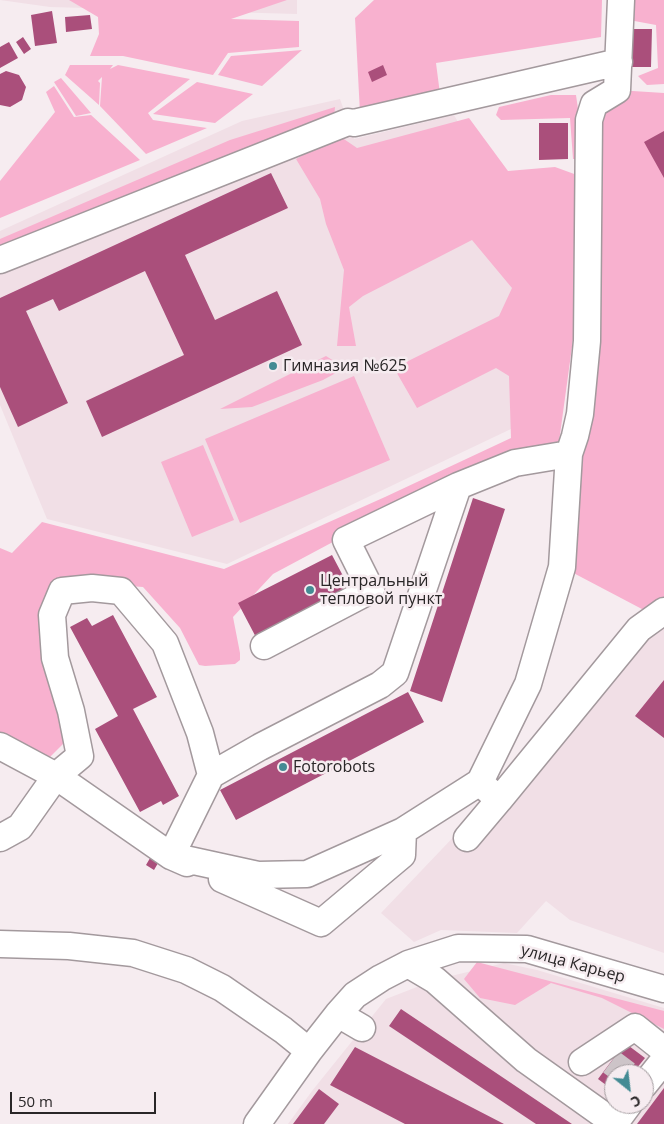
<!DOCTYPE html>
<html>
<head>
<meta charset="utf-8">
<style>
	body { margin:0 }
	#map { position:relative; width:664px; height:1124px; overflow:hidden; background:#f6ecf0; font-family:"Open Sans",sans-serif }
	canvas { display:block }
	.north { position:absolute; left:604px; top:1064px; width:50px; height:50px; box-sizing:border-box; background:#f6ecf0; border:1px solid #a49da0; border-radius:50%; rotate:151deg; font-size:14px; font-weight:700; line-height:20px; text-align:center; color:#292627 }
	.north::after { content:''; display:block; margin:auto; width:18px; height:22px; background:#448b94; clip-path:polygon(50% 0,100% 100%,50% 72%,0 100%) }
	.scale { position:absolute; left:10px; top:1092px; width:146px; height:22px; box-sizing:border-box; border:2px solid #292627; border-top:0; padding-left:6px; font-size:15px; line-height:18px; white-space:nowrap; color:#292627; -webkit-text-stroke:4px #f6ecf0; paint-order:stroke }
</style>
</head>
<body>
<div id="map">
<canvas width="664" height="1124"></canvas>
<div class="north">С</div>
<div class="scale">50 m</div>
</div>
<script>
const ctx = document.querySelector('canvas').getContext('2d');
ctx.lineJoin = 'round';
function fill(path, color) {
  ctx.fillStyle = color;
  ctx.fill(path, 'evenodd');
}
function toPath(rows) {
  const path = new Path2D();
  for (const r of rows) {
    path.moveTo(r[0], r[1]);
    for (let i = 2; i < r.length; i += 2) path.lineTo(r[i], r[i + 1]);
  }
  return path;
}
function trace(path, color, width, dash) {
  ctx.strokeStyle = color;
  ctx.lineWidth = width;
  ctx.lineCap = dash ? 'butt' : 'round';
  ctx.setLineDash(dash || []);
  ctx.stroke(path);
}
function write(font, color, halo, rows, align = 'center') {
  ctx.font = font + ' "Open Sans",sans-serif';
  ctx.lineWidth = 5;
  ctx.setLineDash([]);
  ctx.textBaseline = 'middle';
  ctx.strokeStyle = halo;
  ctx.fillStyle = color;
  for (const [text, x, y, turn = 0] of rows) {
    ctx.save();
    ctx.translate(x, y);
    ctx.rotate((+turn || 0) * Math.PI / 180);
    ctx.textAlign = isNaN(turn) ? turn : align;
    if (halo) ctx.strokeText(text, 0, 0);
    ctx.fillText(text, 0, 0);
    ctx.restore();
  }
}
const built = toPath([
	[0,0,297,0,297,14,50,7],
	[340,99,354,139,454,115,510,212,532,419,227,564,47,519,0,405,0,231,242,121],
	[664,616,664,953,570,920,546,901,517,933,441,930,414,942,381,913],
	[504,963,537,970,664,1008,664,1124,288,1124,312,1091,386,999,435,980],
	[614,1074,644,1074,644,1104,614,1104]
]);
const green = toPath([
	[69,0,287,0,231,19,299,21,299,47,228,53,213,75,123,56,90,56,99,34,98,17],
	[374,0,602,0,601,37,436,63,440,94,360,113,355,18],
	[631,0,664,0,664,84,647,85,638,76,658,68,656,25,629,20],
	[302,50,262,86,218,75,231,56],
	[70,65,113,65,110,69,118,65,190,79,148,113,153,120,207,128,146,154,100,106,102,77,98,81,100,83,99,105,65,75],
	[61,78,91,113,76,116,54,82],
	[197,82,253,94,215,123,153,114],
	[54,86,74,117,91,115,140,160,0,218,0,181,55,112,46,92],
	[617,90,664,93,664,616,659,618,562,567,589,120],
	[551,95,576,95,579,116,578,159,573,159,570,118,501,120,496,115,499,107],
	[335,107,334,118,0,253,0,239,230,140],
	[469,118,508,171,555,167,577,175,578,303,558,449,389,512,273,574,233,617,240,653,240,660,235,664,205,666,199,665,180,628,143,587,64,581,68,739,50,757,0,734,0,548,12,553,42,522,224,569,385,497,511,438,509,376,496,368,417,408,394,368,499,316,512,288,472,240,363,296,349,307,356,346,337,346,344,270,326,224,320,199,296,159,338,135,357,148],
	[326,356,345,368,323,380,252,407,220,409],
	[354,376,390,460,240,523,205,439],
	[203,445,234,520,192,537,161,462],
	[477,962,664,1011,664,1029,602,998,551,983,515,1005,480,998,464,979]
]);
const building = toPath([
	[52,11,57,43,35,46,31,15],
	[90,15,92,29,66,32,65,17],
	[633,29,652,29,651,67,632,67],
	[23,37,31,49,24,54,16,42],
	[9,42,18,58,0,68,0,47],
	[383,65,387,75,372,82,368,72],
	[6,71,19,75,26,87,22,100,10,107,0,105,0,74],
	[539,123,568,123,568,159,539,160],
	[664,131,664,178,644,142],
	[271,173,288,208,185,255,215,320,277,291,302,345,102,437,86,401,184,355,145,271,59,311,53,299,26,311,68,403,18,427,0,387,0,298],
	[473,498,505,509,442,702,410,691],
	[332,555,352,593,259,643,238,603],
	[113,615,157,697,133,709,179,796,163,805,161,801,140,812,95,729,118,716,70,627,87,618,92,626],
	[664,680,664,738,635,716],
	[408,692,424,722,236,820,220,790],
	[153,853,161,858,154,870,146,865],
	[401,1009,572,1124,536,1124,389,1026],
	[625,1043,645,1058,632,1074,614,1074,614,1091,598,1079],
	[355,1047,504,1124,405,1124,330,1085],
	[664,1088,664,1124,637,1124],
	[319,1089,339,1104,324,1124,293,1124]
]);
const minorTunnel = toPath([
	[611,1062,627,1074]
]);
const minor = toPath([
	[0,260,348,122,354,123,619,62],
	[264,646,371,590,346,540,458,486],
	[0,746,56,776,20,827,0,838],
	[211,775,200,733,165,643,121,591,92,588,62,591,52,615,55,658,71,711,80,756,56,776,171,856,258,875,307,874,403,831,480,782,528,684,562,567,569,454,575,436,580,414,587,341,589,120,594,104,617,90,621,0],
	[499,800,639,629,664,611],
	[467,838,499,800,486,788],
	[187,863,171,856,211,775,260,747,380,685,395,673,458,486,515,463,569,454],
	[222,879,321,923,402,855,403,831],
	[0,944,69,946,133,953,186,970,222,988,283,1030,309,1051],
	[408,964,435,980,526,1060,616,1124],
	[338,1014,362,1028],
	[582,1062,635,1027,664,1050],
	[644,1085,664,1060],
	[615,1123,629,1104],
	[257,1124,309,1051,338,1014,355,995,381,978,408,964,458,948,527,949,664,989]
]);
const markers = [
	[273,366,5,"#448b94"],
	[310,590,5,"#448b94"],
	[283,767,5,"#448b94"]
];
const poiNames = [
	["Гимназия №625",283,366],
	["Центральный",320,581],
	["тепловой пункт",320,599],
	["Fotorobots",293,767]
];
const streetNames = [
	["улица Карьер",573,964,15]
];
fill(built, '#f1dfe6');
fill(green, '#f8b1cf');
fill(building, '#aa4f7b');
trace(minorTunnel, '#cdc4c8', 26, [26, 13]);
trace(minor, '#a3999d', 29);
trace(minor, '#fff', 26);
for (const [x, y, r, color] of markers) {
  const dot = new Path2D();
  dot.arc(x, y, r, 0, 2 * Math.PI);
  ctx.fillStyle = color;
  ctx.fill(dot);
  trace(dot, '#f6ecf0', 2);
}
write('16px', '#292627', '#f6ecf0', poiNames, 'left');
write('16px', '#292627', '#f6ecf0', streetNames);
</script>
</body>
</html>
